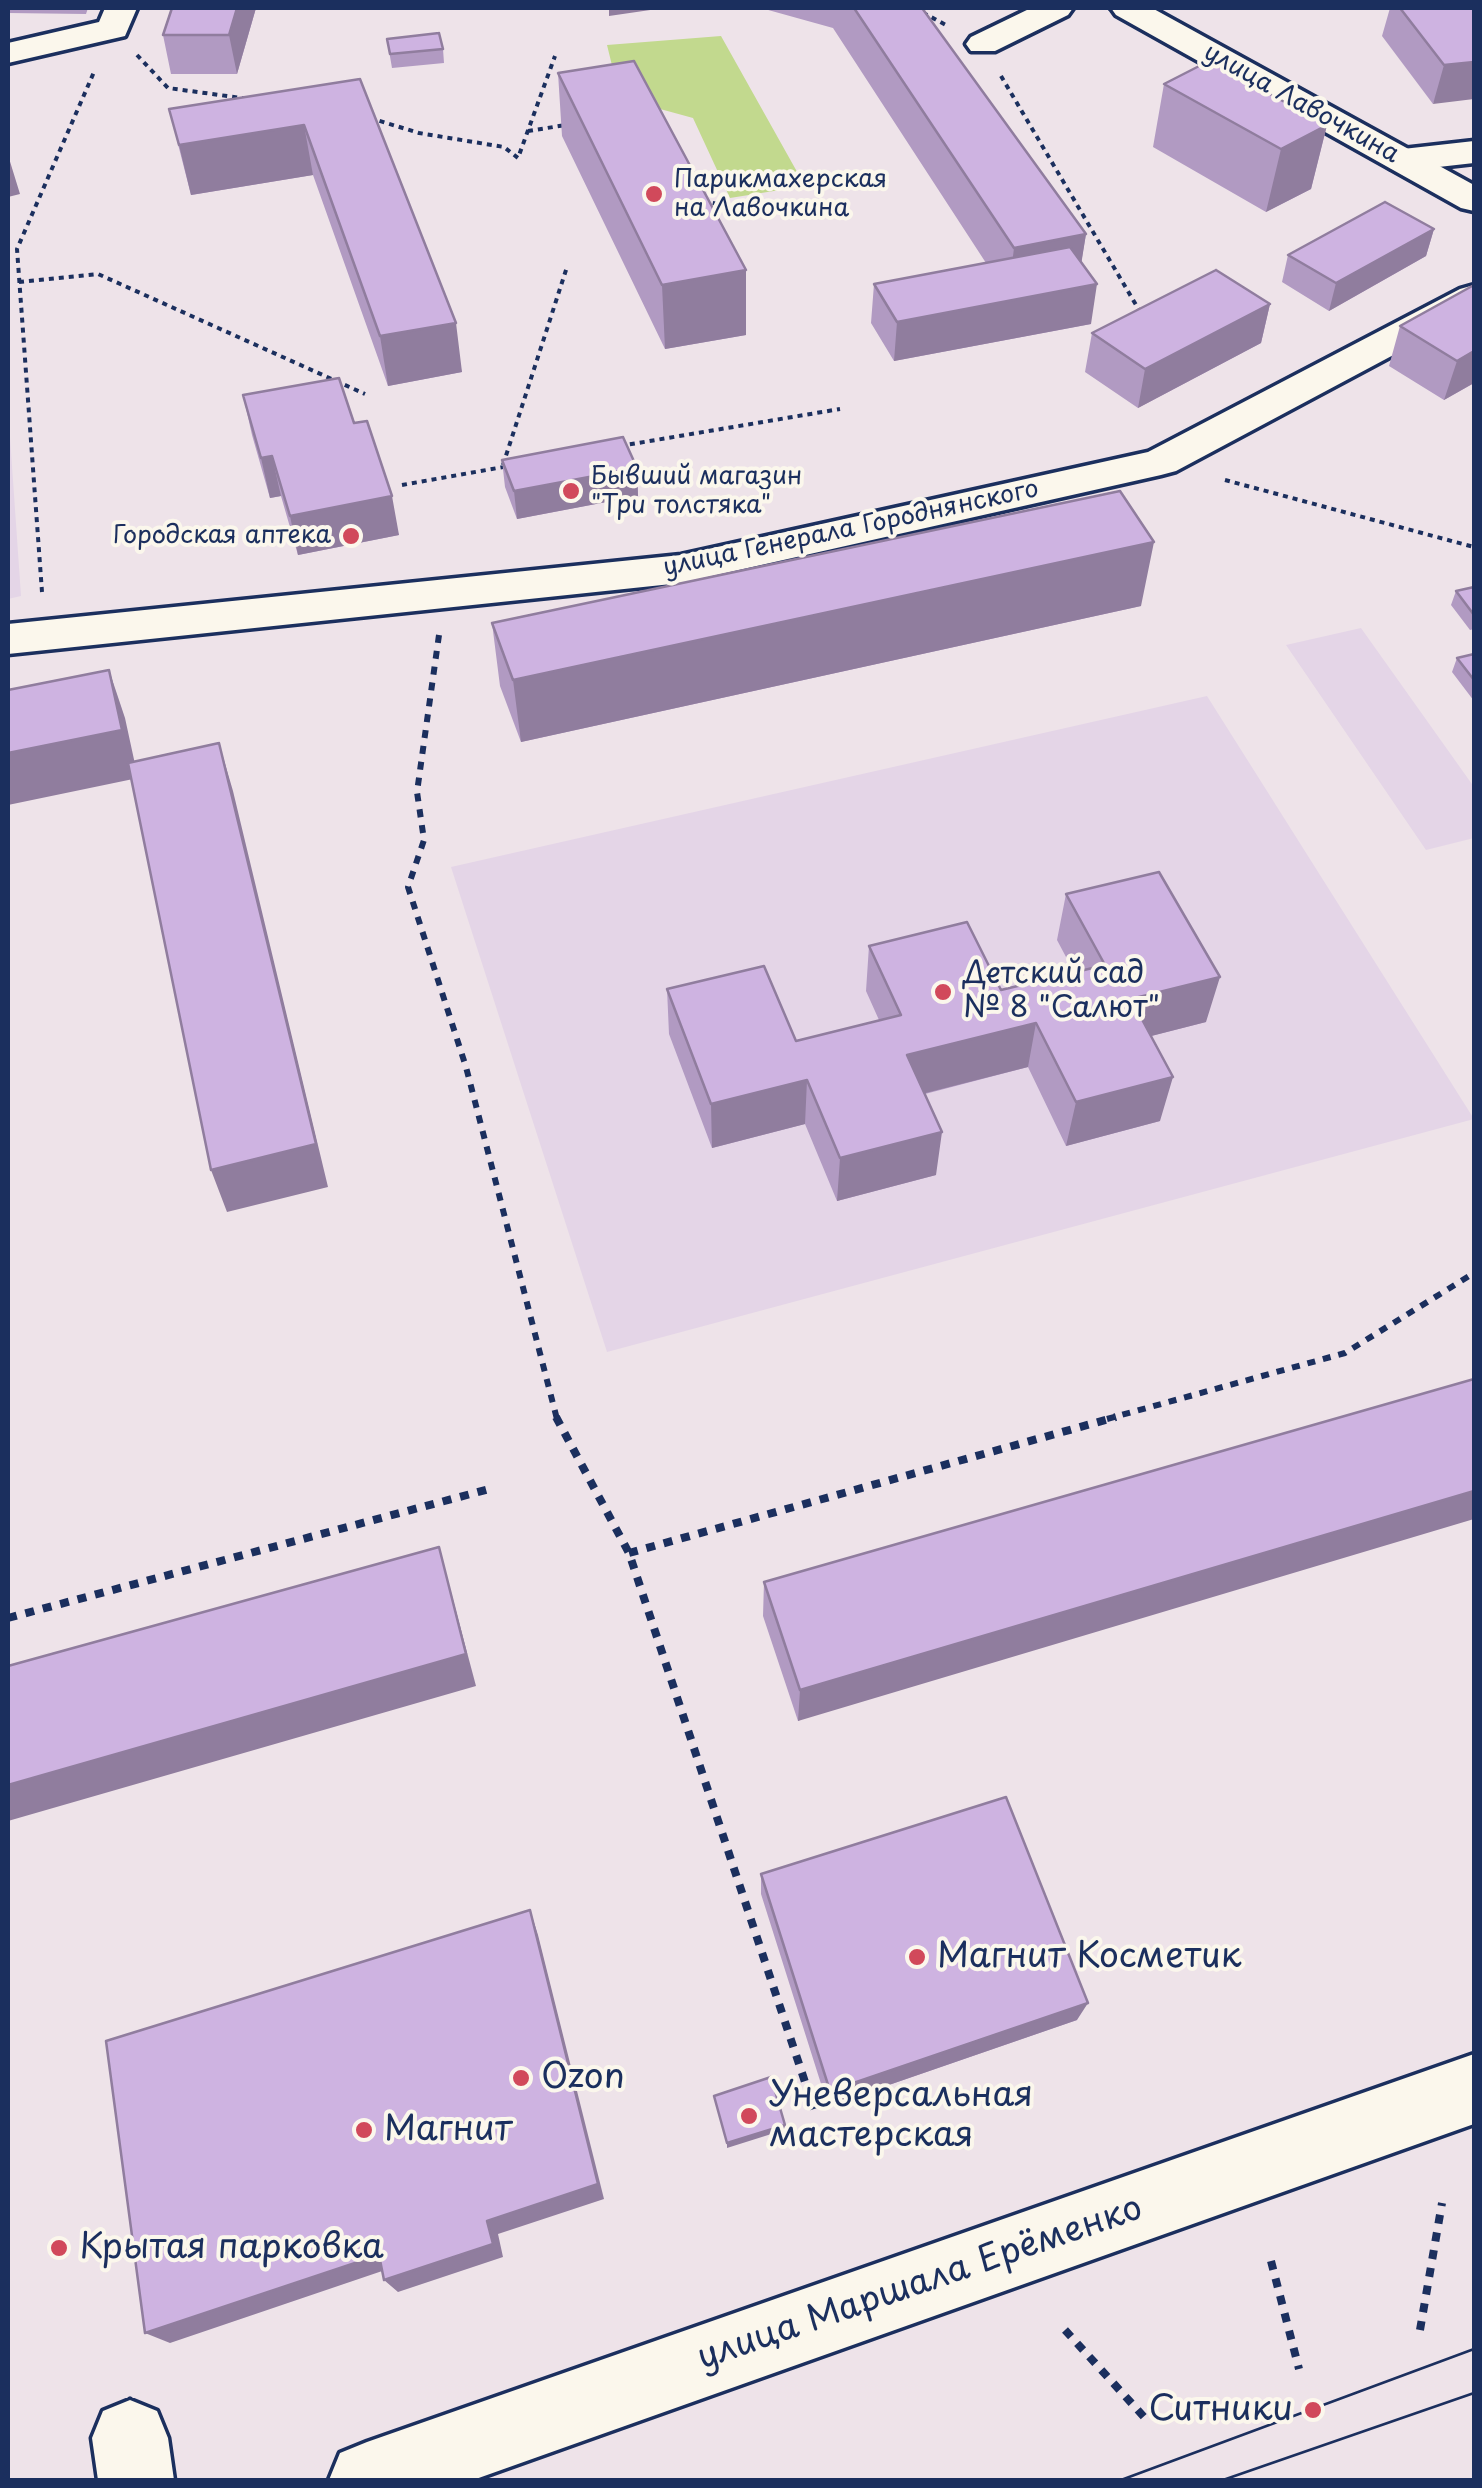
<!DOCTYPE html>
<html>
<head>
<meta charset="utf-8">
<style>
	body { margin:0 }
	#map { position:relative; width:1482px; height:2488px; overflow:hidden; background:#eee3e9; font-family:"Playpen Sans",sans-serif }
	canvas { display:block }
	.frame { position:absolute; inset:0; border:10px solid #1b2f5e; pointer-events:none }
</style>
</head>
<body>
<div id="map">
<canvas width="1482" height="2488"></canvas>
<div class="frame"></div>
</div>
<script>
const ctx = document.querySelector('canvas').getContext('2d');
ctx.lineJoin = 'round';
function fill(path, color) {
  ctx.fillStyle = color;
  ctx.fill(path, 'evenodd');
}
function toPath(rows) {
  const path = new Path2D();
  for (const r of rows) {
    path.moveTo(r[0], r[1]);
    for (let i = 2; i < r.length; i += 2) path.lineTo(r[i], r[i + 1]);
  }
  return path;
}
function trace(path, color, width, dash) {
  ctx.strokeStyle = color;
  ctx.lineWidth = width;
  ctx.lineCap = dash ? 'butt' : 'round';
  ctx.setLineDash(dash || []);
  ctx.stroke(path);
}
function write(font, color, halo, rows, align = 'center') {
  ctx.font = font + ' "Playpen Sans",sans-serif';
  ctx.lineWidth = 8;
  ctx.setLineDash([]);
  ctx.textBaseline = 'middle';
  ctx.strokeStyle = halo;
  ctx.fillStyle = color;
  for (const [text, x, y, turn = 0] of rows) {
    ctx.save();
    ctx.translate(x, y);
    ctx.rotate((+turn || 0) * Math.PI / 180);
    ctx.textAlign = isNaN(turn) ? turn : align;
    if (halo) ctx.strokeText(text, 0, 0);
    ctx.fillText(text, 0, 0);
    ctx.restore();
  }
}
const built = toPath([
	[8,408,21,596,8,599],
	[1361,628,1474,787,1474,838,1426,850,1286,645],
	[1207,696,1474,1119,607,1352,451,867]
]);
const green = toPath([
	[721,36,805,186,730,198,693,118,620,98,607,45]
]);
const pathFar2 = toPath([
	[914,8,946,25],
	[137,55,168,88,249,99],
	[1001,76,1142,315],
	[370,118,419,133,504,147,518,158,555,56],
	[528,131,566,125],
	[703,201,723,205],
	[19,282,98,274,365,394],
	[620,446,840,409],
	[503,465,567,267],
	[1225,480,1474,547],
	[402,485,509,466],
	[42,592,17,249,94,72]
]);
const pathFar1 = toPath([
	[439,635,417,792,424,840,408,887,466,1067,557,1419],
	[1107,1419,1345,1353,1474,1273]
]);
const path = toPath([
	[556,1417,629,1553,814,2109],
	[629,1553,1116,1417],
	[8,1618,493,1488],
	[1271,2261,1299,2369],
	[1065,2330,1145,2418],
	[1420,2330,1442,2203]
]);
const minor = toPath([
	[105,8,137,8,125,36,8,63,8,43,99,22,105,8],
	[1031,8,1073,8,1068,15,995,51,971,51,966,44,971,37,1031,8],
	[1474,141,1474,163,1403,171,1390,168,1385,160,1390,152,1403,149,1474,141],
	[1474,285,1474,312,1176,471,1161,475,681,583,8,654,8,624,681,555,1148,452,1460,289,1474,285],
	[130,2400,157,2411,168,2438,174,2480,98,2480,92,2438,103,2411,130,2400]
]);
const major = toPath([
	[1111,8,1152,8,1474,185,1474,211,1461,208,1116,15,1111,8],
	[1474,2054,1474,2124,473,2480,329,2480,340,2453,367,2442,1474,2054]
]);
const tram = toPath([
	[1121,2480,1474,2349],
	[1223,2480,1474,2393]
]);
const wall = toPath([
	[8,8,88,8,86,14,8,13],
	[256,8,237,74,171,74,163,35],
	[761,8,922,8,1086,234,1081,263,1091,324,894,361,871,323,874,284,986,263,833,28],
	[1390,8,1474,8,1433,104,1382,36],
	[387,39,443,49,444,63,392,68],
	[558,73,746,270,746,335,665,349,562,136],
	[360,79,462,372,388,386,313,175,191,195,169,109],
	[1164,84,1327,125,1311,189,1266,212,1153,147],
	[1434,229,1426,256,1329,311,1282,282,1288,255],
	[1474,285,1474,383,1444,400,1389,366,1400,326],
	[1270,304,1261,343,1138,408,1085,372,1092,333],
	[243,395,354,423,399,535,298,555,281,496,270,498,252,435],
	[502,460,637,468,638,496,517,519,505,487],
	[1474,587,1474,629,1470,630,1451,605,1456,591],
	[1141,606,521,742,500,686,492,623],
	[1474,654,1474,701,1452,672,1457,658],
	[1066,894,1206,1022,1151,1036,1160,1121,1066,1146,1028,1067,925,1094,936,1175,837,1201,805,1124,712,1148,669,1034,667,989,796,1041,879,1020,866,991,869,946,1001,990,1074,972,1057,940],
	[1474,1379,798,1721,763,1616,764,1582],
	[761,1874,1077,2020,828,2106,761,1894]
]);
const shadedWall = toPath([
	[237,8,256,8,237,74,229,35],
	[609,8,664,8,609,16],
	[1474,62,1474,99,1433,104,1444,65],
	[304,125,313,175,191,195,179,145],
	[1327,125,1311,189,1266,212,1281,149],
	[8,155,20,194,8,197],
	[1434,229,1426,256,1329,311,1336,283],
	[1086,234,1078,284,1008,297,1014,248],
	[746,270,746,335,665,349,662,285],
	[1097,284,1091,324,894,361,897,322],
	[1270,304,1261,343,1138,408,1145,369],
	[456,323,462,372,388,386,380,336],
	[1474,351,1474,383,1444,400,1457,361],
	[272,456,281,496,270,498,261,458],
	[637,468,638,496,517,519,514,491],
	[392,496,399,535,298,555,290,516],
	[1154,542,1141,606,521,742,513,680],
	[109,670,125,718,138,778,8,805,8,753],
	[219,743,233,791,328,1187,227,1212,211,1170],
	[1220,977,1206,1022,1120,1044,1131,999],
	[1036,1023,1028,1067,902,1099,907,1055],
	[1173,1077,1160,1121,1066,1146,1076,1102],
	[807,1080,805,1124,712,1148,711,1104],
	[942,1132,936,1175,837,1201,840,1158],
	[1474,1491,1474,1519,798,1721,800,1690],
	[439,1547,476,1686,8,1821,8,1785],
	[530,1910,538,1935,604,2199,498,2234,503,2257,398,2292,384,2280],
	[1088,2003,1077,2020,828,2106,830,2091],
	[785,2125,784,2130,727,2148,727,2143],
	[379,2255,394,2267,170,2343,145,2333]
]);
const building = toPath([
	[172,8,237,8,229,35,163,35,172,8],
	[854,8,922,8,1086,234,1014,248,854,8],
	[1400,8,1474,8,1474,62,1444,65,1400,8],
	[439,33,443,49,390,54,387,39,439,33],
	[634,61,746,270,662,285,558,73,634,61],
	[1209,61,1327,125,1281,149,1164,84,1209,61],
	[360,79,456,323,380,336,304,125,179,145,169,109,360,79],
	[1385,202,1434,229,1336,283,1288,255,1385,202],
	[1070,247,1097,284,897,322,874,284,1070,247],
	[1216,270,1270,304,1145,369,1092,333,1216,270],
	[1474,285,1474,351,1457,361,1400,326,1474,285],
	[339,378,354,423,367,421,392,496,290,516,272,456,261,458,243,395,339,378],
	[623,437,637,468,514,491,502,460,623,437],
	[1120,491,1154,542,513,680,492,623,1120,491],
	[1474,587,1474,615,1456,591,1474,587],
	[1474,654,1474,680,1457,658,1474,654],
	[109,670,122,730,8,753,8,690,109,670],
	[219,743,316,1144,211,1170,128,763,219,743],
	[1159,872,1220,977,1131,999,1173,1077,1076,1102,1036,1023,907,1055,942,1132,840,1158,807,1080,711,1104,667,989,764,966,796,1041,901,1015,869,946,967,922,1001,990,1105,965,1066,894,1159,872],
	[1474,1379,1474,1491,800,1690,764,1582,1474,1379],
	[439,1547,466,1654,8,1785,8,1666,439,1547],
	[1006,1797,1088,2003,830,2091,761,1874,1006,1797],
	[530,1910,598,2184,487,2221,493,2244,384,2280,379,2255,145,2333,106,2041,530,1910],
	[771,2077,785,2125,727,2143,714,2096,771,2077]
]);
const markers = [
	[654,194,10,"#d1495b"],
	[571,491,10,"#d1495b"],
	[351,536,10,"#d1495b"],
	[943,992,10,"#d1495b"],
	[917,1957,10,"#d1495b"],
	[521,2078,10,"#d1495b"],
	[749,2116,10,"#d1495b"],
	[364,2130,10,"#d1495b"],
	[59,2248,10,"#d1495b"],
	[1313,2410,10,"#d1495b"]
];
const farStreetnames = [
	["улица Лавочкина",1301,104,29],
	["улица Генерала Городнянского",851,529,-12]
];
const farPoinames = [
	["Парикмахерская",674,180],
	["на Лавочкина",674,209],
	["Бывший магазин",591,477],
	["\"Три толстяка\"",591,506],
	["Городская аптека",331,536,"right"]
];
const poiNames = [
	["Детский сад",963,975],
	["№ 8 \"Салют\"",963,1009]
];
const nearPoinames = [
	["Магнит Косметик",937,1957],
	["Ozon",541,2078],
	["Уневерсальная",769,2096],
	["мастерская",769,2136],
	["Магнит",384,2130],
	["Крытая парковка",79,2248],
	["Ситники",1293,2410,"right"]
];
const nearStreetnames = [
	["улица Маршала Ерёменко",920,2284,-19]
];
fill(built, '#e4d5e7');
fill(green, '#c2d98e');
trace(minor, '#1b2f5e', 7);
trace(major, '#1b2f5e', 7);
trace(pathFar2, '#1b2f5e', 4, [5, 5]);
trace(pathFar1, '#1b2f5e', 6, [8, 8]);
trace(path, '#1b2f5e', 8, [9, 9]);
fill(minor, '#fbf7ec');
fill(major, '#fbf7ec');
trace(tram, '#1b2f5e', 2.5);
fill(wall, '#b19ac2');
fill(shadedWall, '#907d9e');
fill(building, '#ceb3e1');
trace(building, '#907d9e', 2.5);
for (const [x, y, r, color] of markers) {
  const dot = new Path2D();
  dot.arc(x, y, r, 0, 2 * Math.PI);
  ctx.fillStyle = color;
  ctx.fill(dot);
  trace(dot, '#fbf7ec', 4);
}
write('25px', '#1b2f5e', '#fbf7ec', farStreetnames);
write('25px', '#1b2f5e', '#fbf7ec', farPoinames, 'left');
write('30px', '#1b2f5e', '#fbf7ec', poiNames, 'left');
write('35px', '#1b2f5e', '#fbf7ec', nearPoinames, 'left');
write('35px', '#1b2f5e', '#fbf7ec', nearStreetnames);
</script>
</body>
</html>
